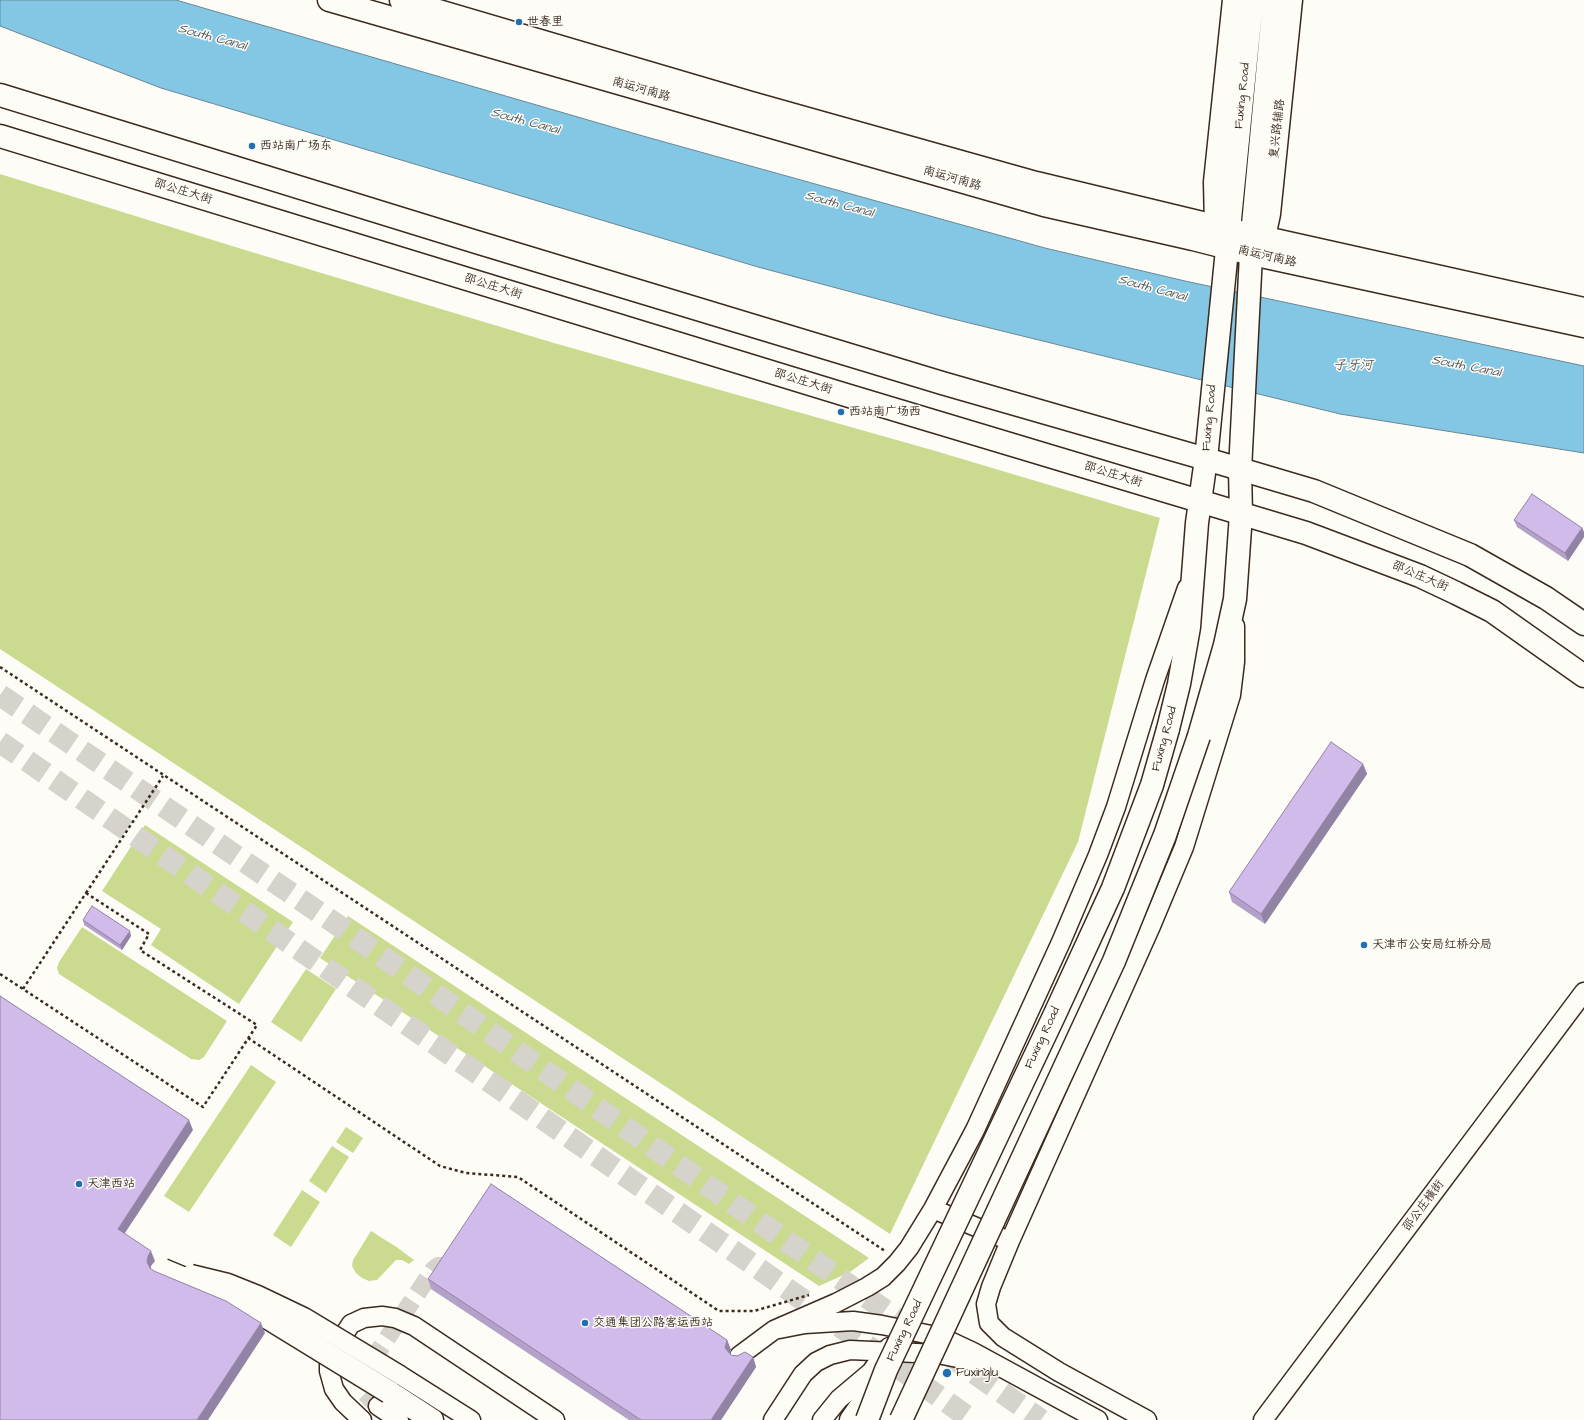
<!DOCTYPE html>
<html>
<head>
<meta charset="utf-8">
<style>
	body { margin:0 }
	canvas { display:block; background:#fdfcf7 }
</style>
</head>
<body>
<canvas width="1584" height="1420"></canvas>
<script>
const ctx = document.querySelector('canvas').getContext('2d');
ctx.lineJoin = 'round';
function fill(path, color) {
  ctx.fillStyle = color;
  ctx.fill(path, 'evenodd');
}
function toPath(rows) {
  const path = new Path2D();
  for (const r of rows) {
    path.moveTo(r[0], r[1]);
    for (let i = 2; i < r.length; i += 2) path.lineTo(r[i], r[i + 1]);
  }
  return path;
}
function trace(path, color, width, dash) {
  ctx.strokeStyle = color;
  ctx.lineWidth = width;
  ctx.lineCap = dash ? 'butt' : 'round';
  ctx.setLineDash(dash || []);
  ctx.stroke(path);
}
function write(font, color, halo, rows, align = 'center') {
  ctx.font = font + ' "Architects Daughter","LXGW WenKai TC",sans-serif';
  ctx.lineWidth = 3;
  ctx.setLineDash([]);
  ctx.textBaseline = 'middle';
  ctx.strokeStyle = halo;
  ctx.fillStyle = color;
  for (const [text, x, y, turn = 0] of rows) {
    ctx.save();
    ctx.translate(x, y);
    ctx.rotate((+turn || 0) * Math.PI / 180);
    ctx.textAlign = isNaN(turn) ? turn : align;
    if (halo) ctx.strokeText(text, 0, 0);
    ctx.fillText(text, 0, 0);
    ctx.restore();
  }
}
const green = toPath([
	[0,174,245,250,554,343,932,450,1160,518,1078,842,890,1234,0,649],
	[145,825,293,922,239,1004,151,945,161,929,102,891],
	[348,916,869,1258,850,1272,819,1286,320,958],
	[82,927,227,1021,204,1057,199,1060,191,1059,59,974,57,968,59,962],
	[306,969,336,989,301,1042,271,1022],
	[251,1065,276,1082,189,1212,164,1196],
	[346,1127,363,1138,353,1153,336,1142],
	[332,1146,349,1157,326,1193,309,1181],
	[302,1190,320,1202,291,1247,273,1235],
	[371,1231,398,1248,414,1260,409,1264,402,1260,396,1260,377,1280,369,1281,362,1278,356,1273,352,1266,353,1260]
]);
const water = toPath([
	[0,0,176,0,643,136,1045,248,1185,281,1584,366,1584,453,1340,414,941,316,758,267,161,88,0,26,0,0]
]);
const minorTunnel = toPath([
	[378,1406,363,1391,362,1383,367,1368,433,1270,438,1266,444,1266,458,1272]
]);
const trunkTunnel = toPath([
	[0,695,339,926,1041,1420],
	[0,742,755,1266,972,1420]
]);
const path = toPath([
	[0,667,885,1251],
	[86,893,149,934,140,950,257,1025,203,1107,23,989,86,893],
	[86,893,163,776],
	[0,974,23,989],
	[248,1038,440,1166,466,1173,518,1177,719,1311,754,1311,809,1295]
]);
const minor = toPath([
	[933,1209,1000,1237],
	[774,1330,836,1303,867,1287,883,1277,897,1263,909,1248,933,1209,975,1130,1061,942,1098,855,1116,807,1155,680,1187,588],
	[739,1356,774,1330,805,1324,853,1321,882,1325,941,1337,973,1352,1098,1420],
	[400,1375,471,1420],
	[378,1406,399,1420],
	[362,1420,343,1402,334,1389,329,1371,329,1357,351,1324,364,1318,382,1316,395,1318,414,1326,555,1420],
	[773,1420,803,1374,816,1362,830,1355,850,1350,938,1354,977,1362],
	[822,1420,839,1399,871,1372,889,1347],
	[1147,1420,1059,1372,1003,1337,989,1323,986,1304,991,1287,1010,1241,1151,926,1184,847,1231,695,1235,662,1235,626],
	[1263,1420,1584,992]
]);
const tertiary = toPath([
	[329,0,1044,205,1193,239,1252,254,1584,326],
	[401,0,751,103,1036,183,1252,235,1584,309],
	[0,95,473,241,942,383,1206,459,1314,491,1470,555,1546,598,1584,624],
	[0,136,846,395,1306,533,1420,576,1456,593,1492,611,1584,676],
	[1222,238,1216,226,1215,182,1234,0],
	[1256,248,1264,237,1269,214,1291,0],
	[389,1392,432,1420],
	[851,1420,877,1383]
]);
const secondary = toPath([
	[1168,729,1179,684,1189,627,1197,523,1206,459,1252,0],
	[1199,736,1225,645,1235,599,1241,514,1240,470,1252,235,1274,0]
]);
const minorBridge = toPath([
	[191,1274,228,1283,258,1295,304,1317,400,1375]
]);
const tertiaryBridge = toPath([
	[163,1270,235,1300,270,1319,389,1392]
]);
const secondaryBridge = toPath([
	[867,1420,886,1370,1054,1016,1113,888,1152,785,1168,729],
	[901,1420,1114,961,1165,835,1199,736]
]);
const wall = toPath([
	[1514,520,1582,528,1584,532,1584,537,1568,561,1517,527],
	[1363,764,1367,774,1265,924,1232,902,1229,892],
	[83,920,131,936,122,950,84,925],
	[428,1279,727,1340,731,1350,730,1354,731,1355,753,1357,756,1367,721,1420,629,1420,431,1289]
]);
const shadedWall = toPath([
	[1582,528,1584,532,1584,537,1568,561,1565,553],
	[1363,764,1367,774,1265,924,1261,914],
	[130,931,131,936,122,950,120,945],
	[189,1120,193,1130,121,1239,118,1229],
	[151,1251,155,1261,151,1266,151,1272,147,1262,148,1256],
	[261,1323,265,1333,208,1420,197,1420],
	[727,1340,731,1350,729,1358,725,1348],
	[753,1357,756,1367,721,1420,711,1420]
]);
const building = toPath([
	[1532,494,1582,528,1565,553,1514,520,1532,494],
	[1331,742,1363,764,1261,914,1229,892,1331,742],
	[92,906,130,931,120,945,83,920,92,906],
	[0,996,189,1120,118,1229,151,1251,148,1256,147,1262,150,1268,154,1271,226,1301,261,1323,197,1420,0,1420,0,996],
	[491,1184,727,1340,725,1348,731,1355,737,1356,745,1352,753,1357,711,1420,641,1420,428,1279,491,1184]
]);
const markers = [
	[519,22,4,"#1f6fb2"],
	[252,146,4,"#1f6fb2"],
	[841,412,4,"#1f6fb2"],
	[1364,945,4,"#1f6fb2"],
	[79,1184,4,"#1f6fb2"],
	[585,1323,4,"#1f6fb2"],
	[947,1373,5,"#1f6fb2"]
];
const poiNames = [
	["世春里",527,22],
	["西站南广场东",260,146],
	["西站南广场西",849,412],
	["天津市公安局红桥分局",1372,945],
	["天津西站",87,1184],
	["交通集团公路客运西站",593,1323],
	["Fuxinglu",956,1373]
];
const streetNames = [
	["南运河南路",641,90,16],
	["Fuxing Road",1243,96,-84],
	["复兴路辅路",1278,129,-84],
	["南运河南路",952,179,16],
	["邵公庄大街",183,192,17],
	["南运河南路",1267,257,13],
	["邵公庄大街",493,287,17],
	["邵公庄大街",803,382,17],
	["Fuxing Road",1210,418,-85],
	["邵公庄大街",1113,475,17],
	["邵公庄大街",1420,577,23],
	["Fuxing Road",1165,739,-75],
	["Fuxing Road",1043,1038,-65],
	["邵公庄横街",1424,1206,-53],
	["Fuxing Road",905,1331,-64]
];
const waterNames = [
	["South Canal",212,38,15],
	["South Canal",525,122,15],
	["South Canal",839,205,15],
	["South Canal",1152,289,15],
	["子牙河",1353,366],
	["South Canal",1466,367,11]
];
fill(green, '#cadb8f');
fill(water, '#84c7e5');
trace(water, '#678895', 1);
trace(minorTunnel, '#d6d2cc', 18, [18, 9]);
trace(trunkTunnel, '#d6d2cc', 22, [22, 11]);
trace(minor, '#3b2a1e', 21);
trace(tertiary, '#3b2a1e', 25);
trace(secondary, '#3b2a1e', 25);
trace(path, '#3b2a1e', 2.5, [3, 3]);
trace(minor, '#fdfcf7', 18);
trace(tertiary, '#fdfcf7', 22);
trace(secondary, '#fdfcf7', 22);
trace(minorBridge, '#3b2a1e', 21, []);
trace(tertiaryBridge, '#3b2a1e', 25, []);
trace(secondaryBridge, '#3b2a1e', 25, []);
trace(minorBridge, '#fdfcf7', 18);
trace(tertiaryBridge, '#fdfcf7', 22);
trace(secondaryBridge, '#fdfcf7', 22);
fill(wall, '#b4a1c9');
fill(shadedWall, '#9283a4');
fill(building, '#d1bbea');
trace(building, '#9283a4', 1);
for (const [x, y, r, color] of markers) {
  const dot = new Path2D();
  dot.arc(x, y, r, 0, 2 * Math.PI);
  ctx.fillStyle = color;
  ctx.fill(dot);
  trace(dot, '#fdfcf7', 1.5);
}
write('12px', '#3b2a1e', '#fdfcf7', poiNames, 'left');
write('12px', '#3b2a1e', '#fdfcf7', streetNames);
write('italic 13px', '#51595a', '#fdfcf7', waterNames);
</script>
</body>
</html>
